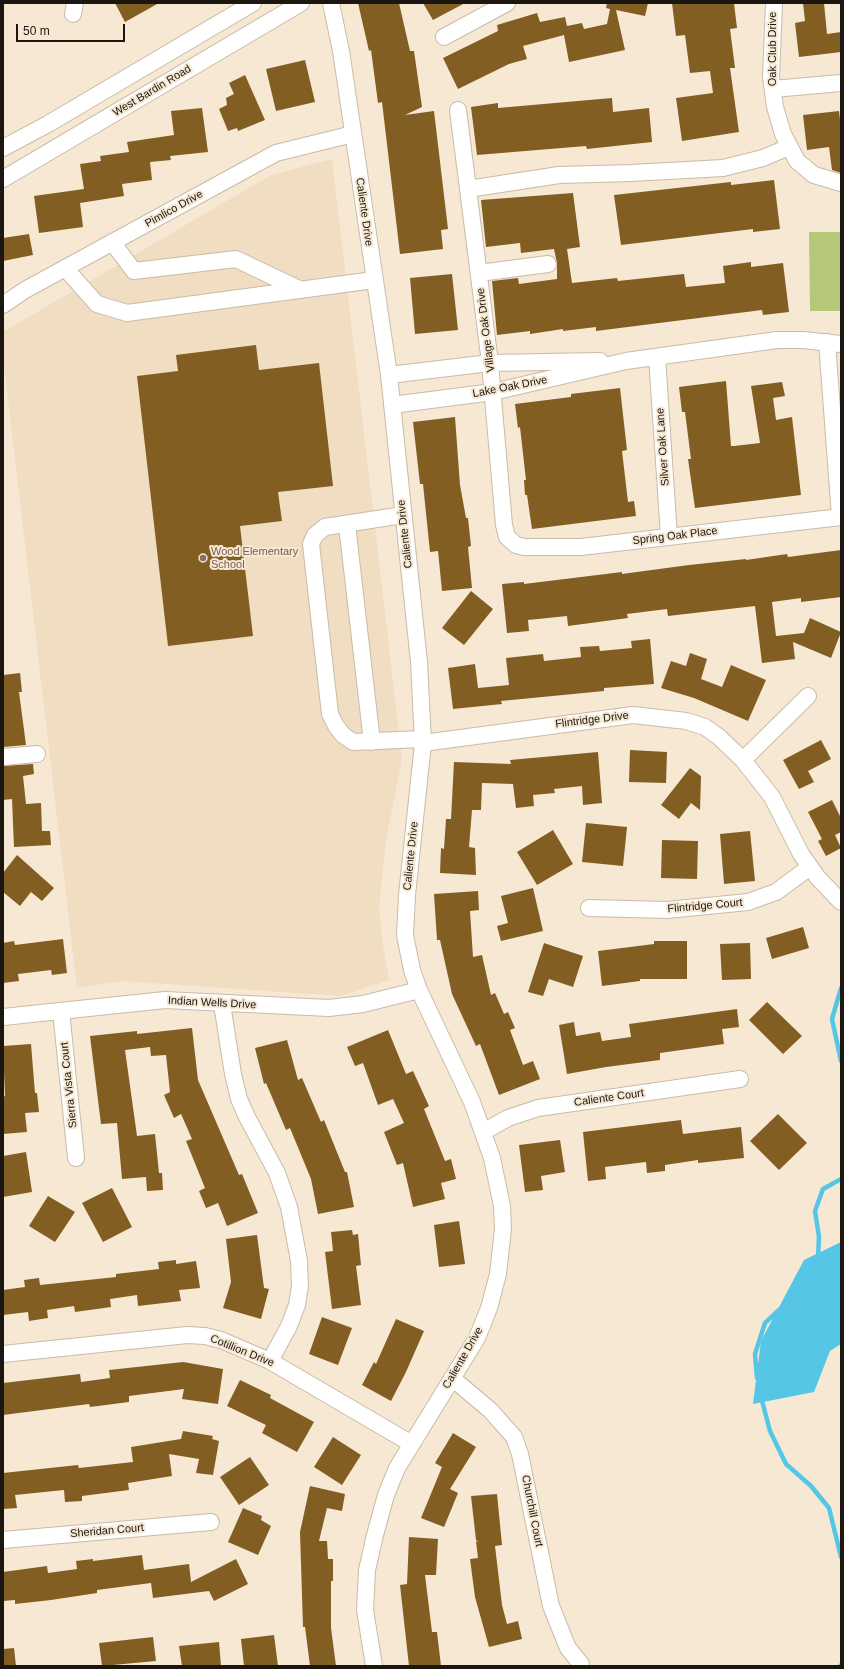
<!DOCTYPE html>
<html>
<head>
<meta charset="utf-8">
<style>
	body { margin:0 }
	#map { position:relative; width:844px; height:1669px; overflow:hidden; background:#f7e8d4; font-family:Arial,sans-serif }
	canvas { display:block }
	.frame { position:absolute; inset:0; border:4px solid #1b160f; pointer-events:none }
	.scale { position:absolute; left:16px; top:24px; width:109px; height:18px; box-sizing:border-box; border:2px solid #1b160f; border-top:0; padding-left:5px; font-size:12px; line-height:14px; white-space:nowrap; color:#1b160f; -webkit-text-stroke:3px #f7e8d4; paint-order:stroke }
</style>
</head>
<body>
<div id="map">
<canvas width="844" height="1669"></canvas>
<div class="frame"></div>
<div class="scale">50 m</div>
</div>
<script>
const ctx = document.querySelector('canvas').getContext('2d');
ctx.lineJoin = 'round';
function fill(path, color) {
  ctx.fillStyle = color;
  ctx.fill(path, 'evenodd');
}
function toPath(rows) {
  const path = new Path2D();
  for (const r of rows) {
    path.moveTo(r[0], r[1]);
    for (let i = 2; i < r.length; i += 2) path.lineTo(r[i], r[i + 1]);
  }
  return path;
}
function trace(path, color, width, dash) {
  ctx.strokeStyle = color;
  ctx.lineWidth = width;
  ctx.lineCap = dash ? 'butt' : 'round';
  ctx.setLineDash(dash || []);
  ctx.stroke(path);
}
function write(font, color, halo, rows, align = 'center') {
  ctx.font = font + ' Arial,sans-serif';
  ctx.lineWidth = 4;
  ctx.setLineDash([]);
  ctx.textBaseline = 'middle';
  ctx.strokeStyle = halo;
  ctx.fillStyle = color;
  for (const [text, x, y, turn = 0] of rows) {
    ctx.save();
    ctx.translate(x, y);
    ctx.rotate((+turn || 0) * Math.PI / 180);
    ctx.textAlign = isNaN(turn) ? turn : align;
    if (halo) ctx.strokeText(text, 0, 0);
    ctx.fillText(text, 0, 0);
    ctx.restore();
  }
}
const built = toPath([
	[332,159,402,759,386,840,379,907,383,946,389,980,341,996,122,981,77,988,3,357,3,332,271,175]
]);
const green = toPath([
	[809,232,841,232,841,311,810,311]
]);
const water = toPath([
	[841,1242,841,1344,830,1351,814,1392,753,1404,761,1341,804,1260]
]);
const stream = toPath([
	[841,988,832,1019,841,1061],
	[818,1258,819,1237,815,1211,823,1189,841,1179],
	[757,1378,755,1354,765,1323,779,1310],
	[761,1397,770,1431,786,1464,811,1486,829,1508,841,1557],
	[840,1666,841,1665]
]);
const building = toPath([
	[115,3,159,3,125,22],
	[358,3,399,3,410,51,414,51,422,107,405,115,434,111,448,229,441,230,443,249,400,254,382,102,378,103,371,50,369,51],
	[423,3,465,3,433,20],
	[607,3,648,3,645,16,616,10,625,50,569,62,564,35,523,46,527,59,509,64,458,89,443,58,498,31,497,25,537,13,540,22,565,17,567,26,582,23,584,29,607,24,610,9,606,8],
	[672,3,734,3,737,28,730,29,735,68,730,68,739,132,682,141,676,98,713,93,710,71,690,73,685,35,676,36],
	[803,3,824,3,827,34,841,32,841,52,799,57,795,23,805,21],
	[305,60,315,102,276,111,266,69],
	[245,75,265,120,238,131,237,128,228,131,219,109,227,105,226,98,234,94,229,83],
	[612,98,613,112,649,108,652,142,587,149,586,146,477,155,471,107,498,103,498,108],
	[202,108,208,152,170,156,171,160,150,162,152,180,122,184,124,196,80,203,83,227,39,233,34,196,84,189,80,164,101,161,100,156,129,152,127,142,174,135,171,111],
	[839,111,841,127,841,173,832,170,829,147,807,150,803,115],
	[774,180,780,229,753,232,753,229,621,245,614,195,731,182,731,185],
	[573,193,580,247,567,249,572,283,617,278,618,281,684,274,686,287,725,283,723,266,751,262,751,267,783,263,789,312,763,315,762,310,596,331,596,327,563,331,563,329,530,334,530,331,497,335,492,281,518,278,519,284,557,279,557,263,554,249,521,253,520,243,486,247,481,200],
	[29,234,33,255,3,261,3,238],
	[452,274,458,330,415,334,410,278],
	[256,345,259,370,319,363,333,486,278,492,282,521,240,526,253,636,168,646,137,376,178,371,176,355],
	[726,381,731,446,734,446,760,443,751,386,782,382,785,396,773,398,776,420,792,417,801,495,695,508,688,459,691,459,685,412,682,412,679,387],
	[620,388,627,450,622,451,628,502,634,501,636,516,532,529,527,495,525,495,524,480,526,480,520,427,518,428,515,404,571,397,571,394],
	[455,417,460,485,466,518,468,518,471,546,468,547,472,588,442,591,438,551,430,552,423,484,420,484,413,422],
	[841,550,841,597,801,602,801,598,772,602,776,636,804,633,810,618,841,632,831,658,793,642,795,659,762,663,755,606,668,616,667,609,627,614,628,618,568,626,567,616,528,620,529,631,507,633,502,584,524,582,524,584,622,572,622,574,689,565,746,559,746,560,787,554,788,557],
	[471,591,493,609,464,645,442,628],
	[650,639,654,684,604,688,604,691,501,701,502,704,453,709,448,668,475,664,478,688,509,685,506,658,543,654,544,661,581,657,580,647,599,646,600,651,632,648,631,641],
	[690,653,707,659,701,679,722,687,731,665,766,680,748,721,694,698,661,688,671,661,686,666],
	[20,673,22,692,19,692,26,745,3,747,3,675],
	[821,740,831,759,808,771,814,782,799,789,783,760],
	[630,750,667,752,666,783,629,782],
	[598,752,602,803,583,805,582,786,554,789,555,793,533,795,534,806,516,808,513,784,482,783,481,810,472,810,469,847,475,848,476,875,440,873,441,848,444,849,446,819,451,819,454,762,511,764,510,760],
	[33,764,34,774,23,776,26,804,41,803,42,831,50,831,51,845,14,847,12,799,3,800,3,766],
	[690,768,701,776,700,810,691,803,679,819,661,805],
	[832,800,841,818,841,832,835,835,841,848,826,856,818,841,822,839,808,812],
	[586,823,627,827,623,866,582,862],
	[553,830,573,864,537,885,517,852],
	[750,831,755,881,724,884,720,834],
	[662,840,698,841,697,879,661,878],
	[17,855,54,888,42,901,31,892,20,906,3,892,3,873],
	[533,888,543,931,501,941,497,926,508,923,501,896],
	[478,891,479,910,470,911,473,957,482,955,491,995,495,993,504,1014,508,1012,515,1028,510,1030,523,1065,533,1061,540,1079,499,1095,480,1044,476,1046,452,994,440,940,437,940,434,894],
	[803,927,809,948,772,959,766,938],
	[63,939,67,973,52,975,51,970,18,974,19,981,3,983,3,943,14,941,15,945],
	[654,941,687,941,687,979,640,979,640,981,602,986,598,951,654,944],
	[544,943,583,956,573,987,549,979,543,996,528,992],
	[750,943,751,979,722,980,720,944],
	[767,1002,802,1036,783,1054,749,1020],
	[737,1009,739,1027,722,1029,724,1044,660,1053,660,1060,606,1067,567,1074,559,1025,574,1022,576,1036,600,1032,602,1041,631,1037,629,1024],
	[192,1028,198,1080,239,1175,242,1174,258,1213,227,1226,218,1203,206,1208,199,1191,205,1188,186,1141,192,1139,181,1114,174,1118,164,1095,170,1092,166,1055,151,1056,150,1047,125,1050,137,1136,155,1134,159,1173,162,1173,163,1190,147,1191,146,1177,122,1179,117,1123,101,1124,90,1036,137,1031,137,1034],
	[388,1030,406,1074,413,1071,429,1106,424,1109,445,1161,451,1159,456,1179,441,1183,445,1199,413,1207,403,1163,397,1165,384,1132,404,1123,393,1099,378,1105,363,1063,355,1066,347,1047],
	[287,1040,298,1080,302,1078,321,1122,324,1120,345,1172,347,1172,354,1207,318,1214,311,1179,290,1128,286,1130,266,1083,264,1084,255,1048],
	[31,1044,35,1093,37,1093,39,1112,25,1113,27,1132,3,1134,3,1097,5,1096,3,1046],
	[778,1114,807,1143,779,1170,750,1141],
	[681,1120,683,1134,741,1127,744,1158,698,1163,698,1160,665,1165,665,1171,647,1173,646,1162,605,1167,606,1179,588,1181,583,1132],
	[560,1140,565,1172,541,1176,543,1190,525,1192,519,1145],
	[26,1152,32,1192,3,1197,3,1156],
	[112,1188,132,1227,103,1242,82,1203],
	[48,1196,75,1212,55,1242,29,1226],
	[459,1221,465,1264,439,1267,434,1225],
	[352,1230,353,1235,358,1234,361,1265,356,1266,361,1305,332,1309,325,1252,333,1251,331,1232],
	[257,1235,264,1288,269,1289,261,1319,223,1308,231,1282,226,1239],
	[176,1260,176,1264,196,1261,200,1288,179,1290,181,1301,138,1306,137,1295,110,1299,111,1307,75,1312,74,1306,47,1310,48,1318,29,1321,28,1312,3,1315,3,1290,25,1287,24,1280,39,1278,40,1285,116,1277,116,1274,159,1269,158,1262],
	[322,1317,352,1328,338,1365,309,1354],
	[396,1319,424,1331,406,1372,391,1401,362,1385,374,1362,376,1364],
	[183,1362,223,1369,218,1404,182,1399,184,1389,129,1396,129,1402,90,1407,89,1404,3,1415,3,1383,80,1374,81,1382,110,1378,109,1370],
	[240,1380,271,1395,270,1398,314,1422,297,1452,262,1433,266,1425,227,1406],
	[183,1431,213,1436,212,1439,219,1441,213,1475,196,1473,199,1459,169,1454,172,1476,128,1483,129,1490,82,1496,82,1501,65,1502,64,1490,15,1495,17,1508,3,1509,3,1473,78,1465,79,1468,133,1462,131,1447,181,1439],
	[453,1433,476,1447,450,1489,458,1493,444,1527,421,1518,442,1467,435,1463],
	[333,1437,361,1455,342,1485,314,1467],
	[250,1457,269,1485,239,1505,220,1477],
	[310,1486,345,1494,342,1511,327,1508,319,1541,327,1541,328,1559,333,1559,333,1581,331,1581,331,1628,336,1666,310,1666,305,1627,303,1627,300,1532],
	[497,1494,502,1545,495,1546,502,1605,507,1624,518,1621,522,1639,489,1647,475,1597,470,1559,478,1558,476,1541,479,1542,476,1540,471,1496],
	[243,1508,262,1516,261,1520,271,1526,258,1555,228,1542],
	[409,1537,438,1539,436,1575,425,1575,432,1632,437,1632,441,1666,409,1666,400,1585,407,1584],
	[142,1555,144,1570,189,1564,191,1582,236,1559,248,1584,214,1601,209,1591,153,1598,151,1583,97,1590,97,1593,51,1600,15,1604,15,1600,3,1601,3,1572,47,1566,48,1573,77,1569,76,1561,93,1559,93,1561],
	[274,1635,278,1666,244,1666,241,1639],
	[153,1637,156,1661,102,1666,99,1643],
	[219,1642,221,1666,182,1666,179,1646],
	[14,1648,16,1666,3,1666,3,1649]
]);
const minor = toPath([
	[331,3,341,51,389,375,419,662,423,743,407,895,405,935,412,970,419,990,472,1102,492,1158,502,1206,503,1229,498,1274,489,1308,477,1338,397,1468,386,1495,375,1535,367,1570,365,1610,374,1666],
	[774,3,771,77,775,107,783,134,797,161,814,175,841,183],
	[73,14,75,3],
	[444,37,507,3],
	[773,89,841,83],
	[458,110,490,363,504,525,507,537,516,545,524,547,581,547,841,517],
	[3,148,48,124,253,3],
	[3,179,301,3],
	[468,189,559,175,631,173,723,168,763,158,789,147],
	[112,242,134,271,236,259,301,290],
	[65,268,97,304,127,313,374,280],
	[479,273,548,264],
	[3,305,25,290,276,153,353,134],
	[827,342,840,517],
	[657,357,669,536],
	[389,375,490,363,600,361],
	[392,405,493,392,626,361,777,340,803,340,841,344],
	[403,515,325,527,315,535,311,544,330,714,336,726,343,735,353,742,422,739],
	[347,525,372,742],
	[423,743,633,715,686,721,705,727,719,737,743,760,772,797,801,854,818,878,841,902],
	[3,757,37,754],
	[743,760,808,696],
	[589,908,667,910,748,902,776,892,810,867],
	[222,1004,233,1074,239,1099,247,1117,277,1173,289,1207,299,1261,300,1286,297,1305,289,1326,270,1361],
	[61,1011,76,1158],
	[3,1017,165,1000,329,1008,363,1004,419,990],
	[483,1132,508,1118,538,1108,740,1079],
	[3,1354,187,1335,205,1336,221,1340,270,1361,412,1444],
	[452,1378,490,1410,514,1437,520,1454,551,1606,568,1648,581,1664],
	[3,1540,211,1522]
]);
const markers = [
	[203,558,4,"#8d6e63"]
];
const streetNames = [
	["Oak Club Drive",773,49,-90],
	["West Bardin Road",152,91,-31],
	["Pimlico Drive",174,209,-29],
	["Caliente Drive",364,212,82],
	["Village Oak Drive",486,330,-97],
	["Lake Oak Drive",510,387,-11],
	["Silver Oak Lane",663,447,-94],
	["Caliente Drive",405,534,-96],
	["Spring Oak Place",675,536,-7],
	["Flintridge Drive",592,720,-7],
	["Caliente Drive",411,856,-84],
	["Flintridge Court",705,906,-5],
	["Indian Wells Drive",212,1003,3],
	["Sierra Vista Court",69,1085,-96],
	["Caliente Court",609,1098,-8],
	["Cotillion Drive",242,1351,22],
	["Caliente Drive",463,1358,-60],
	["Churchill Court",532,1511,79],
	["Sheridan Court",107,1531,-5]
];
const educationNames = [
	["Wood Elementary",211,552],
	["School",211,565]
];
fill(built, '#f0ddc2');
fill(green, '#b4c878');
fill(water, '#56c6e7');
trace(stream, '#56c6e7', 4.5);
fill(building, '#825e22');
trace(minor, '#c9bba7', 18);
trace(minor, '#fff', 16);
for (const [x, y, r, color] of markers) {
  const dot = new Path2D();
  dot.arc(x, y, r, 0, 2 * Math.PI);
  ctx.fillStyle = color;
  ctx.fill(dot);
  trace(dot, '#f7e8d4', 1.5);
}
write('11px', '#1b160f', '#f7e8d4', streetNames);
write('11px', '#785e54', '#f7e8d4', educationNames, 'left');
</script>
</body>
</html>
